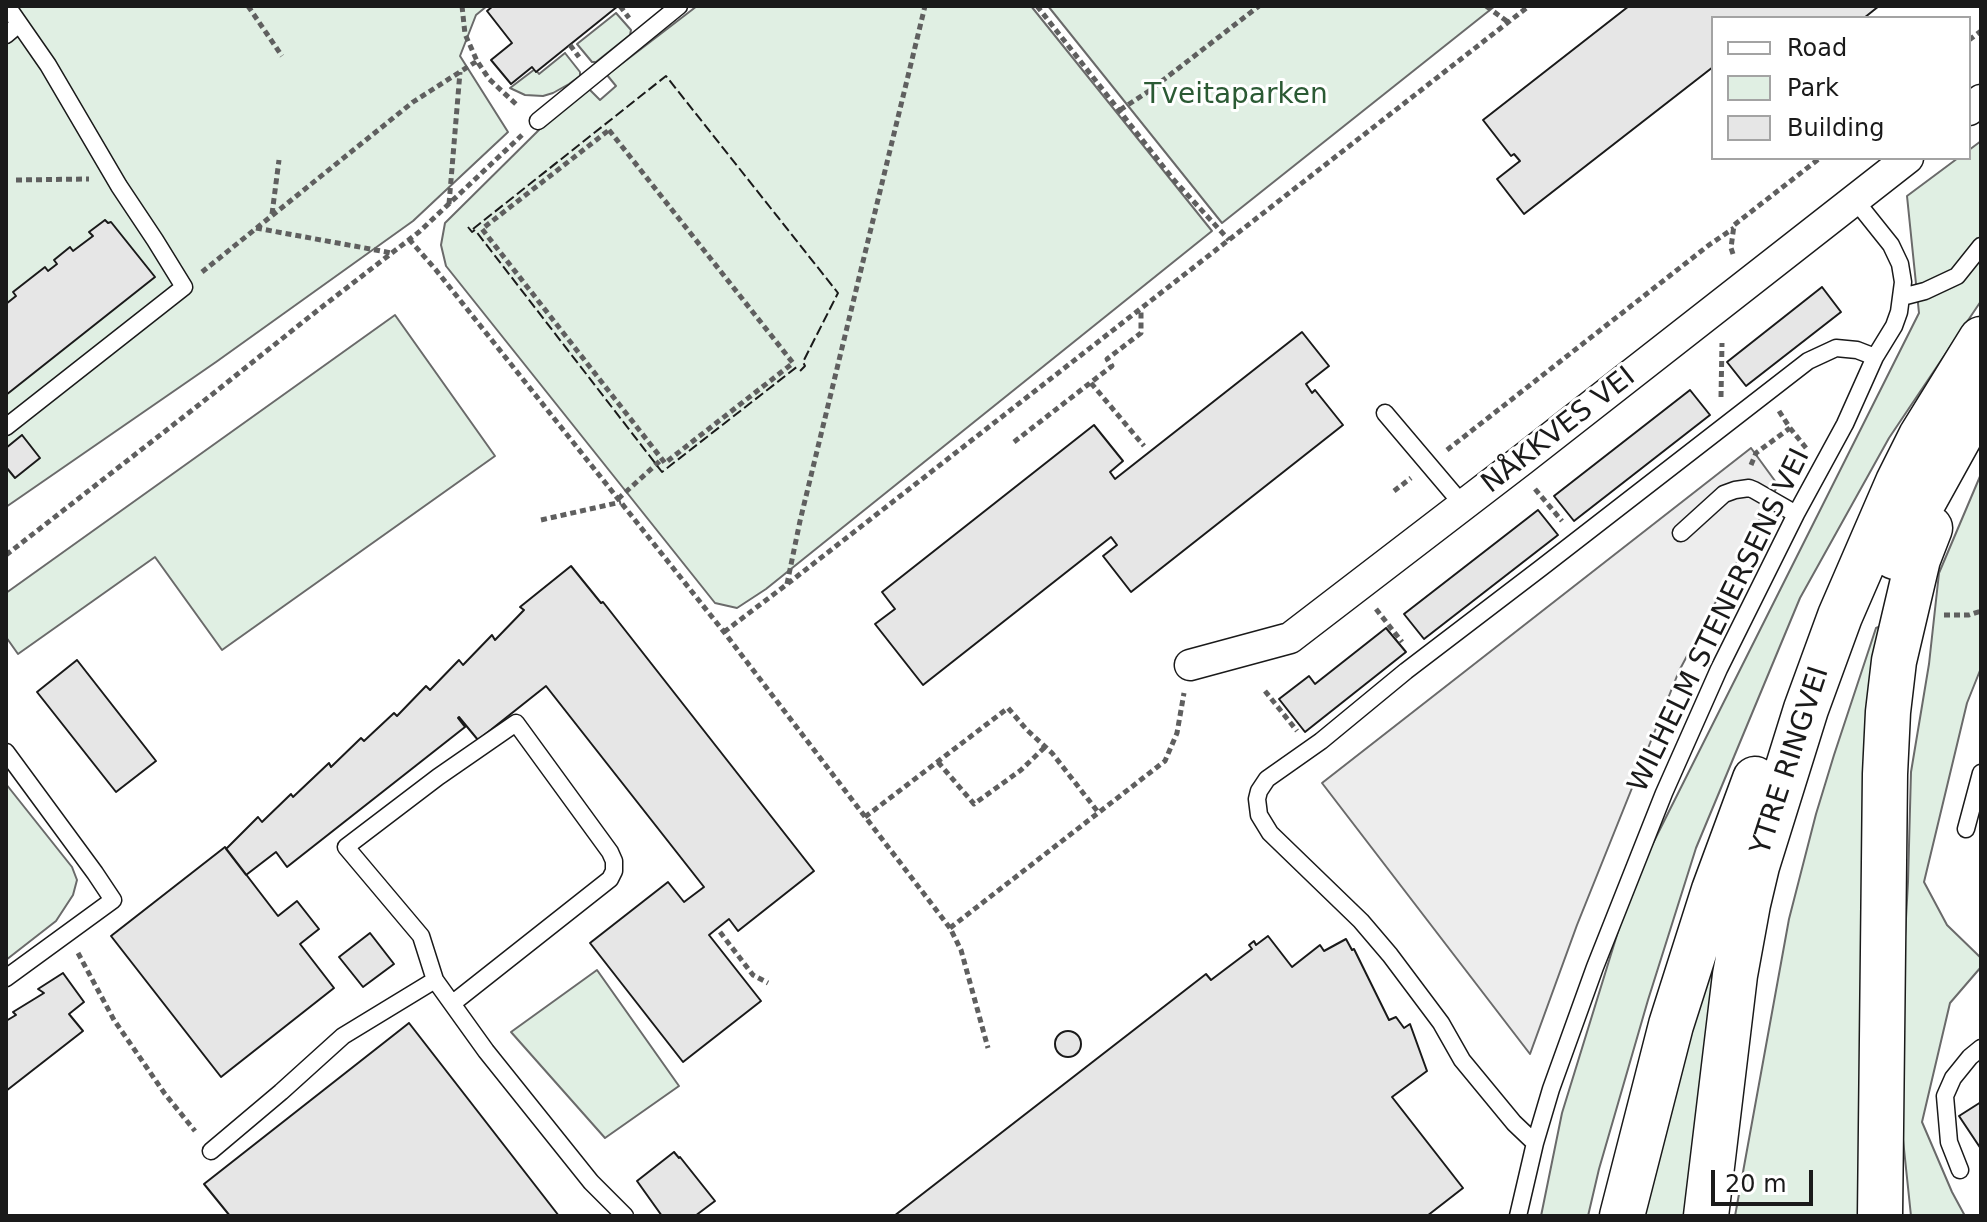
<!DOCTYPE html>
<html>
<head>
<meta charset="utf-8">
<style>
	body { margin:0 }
	#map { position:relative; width:1987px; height:1222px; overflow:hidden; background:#fff; font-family:"DejaVu Sans",sans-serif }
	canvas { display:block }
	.frame { position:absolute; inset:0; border:8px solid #1a1a1a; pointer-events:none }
	.legend { position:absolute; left:1711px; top:16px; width:260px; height:144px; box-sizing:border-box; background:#fff; border:2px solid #a3a3a3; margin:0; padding:10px 14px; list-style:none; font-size:24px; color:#1a1a1a }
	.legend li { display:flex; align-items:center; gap:16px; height:40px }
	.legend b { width:40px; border:2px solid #a3a3a3 }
	.scale { position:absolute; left:1711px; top:1170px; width:102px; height:36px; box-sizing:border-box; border:4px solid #1a1a1a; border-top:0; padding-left:10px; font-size:24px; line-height:28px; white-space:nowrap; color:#1a1a1a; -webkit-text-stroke:6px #fff; paint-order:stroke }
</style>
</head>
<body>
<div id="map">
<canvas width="1987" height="1222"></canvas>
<div class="frame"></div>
<ul class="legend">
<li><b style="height:10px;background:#fff"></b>Road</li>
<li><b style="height:22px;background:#e0efe3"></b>Park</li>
<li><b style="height:22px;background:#e6e6e6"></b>Building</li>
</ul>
<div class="scale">20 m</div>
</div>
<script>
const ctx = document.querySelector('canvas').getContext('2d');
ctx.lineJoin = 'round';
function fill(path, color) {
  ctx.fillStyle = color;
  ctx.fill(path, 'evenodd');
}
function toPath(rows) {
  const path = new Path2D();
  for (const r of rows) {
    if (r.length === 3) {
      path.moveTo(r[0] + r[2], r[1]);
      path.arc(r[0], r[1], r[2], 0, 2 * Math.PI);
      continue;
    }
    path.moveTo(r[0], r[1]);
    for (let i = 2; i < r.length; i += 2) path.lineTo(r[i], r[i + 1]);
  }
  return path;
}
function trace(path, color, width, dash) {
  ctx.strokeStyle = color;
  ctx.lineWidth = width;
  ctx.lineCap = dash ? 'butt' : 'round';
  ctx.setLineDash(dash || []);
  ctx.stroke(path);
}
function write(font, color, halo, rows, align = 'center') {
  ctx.font = font + ' "DejaVu Sans",sans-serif';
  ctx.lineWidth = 6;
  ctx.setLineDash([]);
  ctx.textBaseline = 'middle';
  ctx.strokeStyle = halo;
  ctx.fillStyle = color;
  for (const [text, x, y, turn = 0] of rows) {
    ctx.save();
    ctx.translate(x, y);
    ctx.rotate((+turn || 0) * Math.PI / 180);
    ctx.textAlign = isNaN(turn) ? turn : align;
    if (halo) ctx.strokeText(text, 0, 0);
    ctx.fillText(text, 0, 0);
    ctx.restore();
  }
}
const green = toPath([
	[6,6,487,6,476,15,460,56,508,132,413,221,216,362,6,507,6,6],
	[697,6,1031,6,1212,231,766,589,737,608,715,603,446,266,441,245,445,223,550,119,589,89,600,100,616,86,607,75,697,6],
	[1048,6,1495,6,1222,223,1048,6],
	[616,13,631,30,630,35,596,62,592,62,577,44,616,13],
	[565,53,580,72,580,76,569,84,553,93,543,96,525,95,510,88,535,69,539,74,565,53],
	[1981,141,1981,301,1889,438,1800,598,1696,848,1648,1000,1599,1169,1588,1216,1541,1216,1562,1113,1633,883,1919,313,1907,196,1958,158,1969,158,1969,150,1981,141],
	[395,315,495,456,222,650,155,557,18,654,6,637,6,593,395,315],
	[1981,474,1981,668,1967,703,1924,882,1947,925,1981,958,1981,967,1950,1003,1922,1122,1952,1192,1965,1216,1911,1216,1897,1082,1908,882,1911,772,1929,664,1939,573,1981,474],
	[1881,626,1860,1216,1735,1216,1789,919,1816,814,1834,755,1876,628,1881,626],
	[6,784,72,867,77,880,73,895,56,921,6,960,6,784],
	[1722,924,1687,1216,1642,1216,1651,1172,1722,924],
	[597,970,679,1086,605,1138,511,1032,597,970]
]);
const parking = toPath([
	[1751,448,1778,485,1679,671,1577,925,1530,1054,1322,783,1751,448]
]);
const building = toPath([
	[493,6,618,6,536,72,532,67,511,84,491,60,512,43,487,11,493,6],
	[1629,6,1879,6,1864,18,1713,18,1713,67,1524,214,1497,179,1520,161,1514,154,1511,156,1483,120,1629,6],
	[105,220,108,223,111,222,155,277,6,395,6,304,16,296,13,292,45,267,48,271,57,264,54,260,70,247,73,251,93,236,89,232,105,220],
	[1822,287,1841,312,1746,386,1727,362,1822,287],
	[1302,332,1329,366,1306,384,1312,393,1315,390,1343,425,1131,592,1103,556,1117,545,1111,537,923,685,875,624,895,609,882,592,1094,425,1123,461,1110,472,1115,479,1302,332],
	[1690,390,1710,415,1574,521,1554,496,1690,390],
	[22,435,40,458,15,478,6,467,6,448,22,435],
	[1538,510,1558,535,1424,639,1404,614,1538,510],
	[571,566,601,603,603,602,814,871,738,931,729,919,709,935,761,1001,683,1062,590,943,668,882,684,902,704,887,546,686,478,740,459,717,458,718,465,727,287,867,276,852,246,875,226,849,258,817,262,822,291,794,293,797,329,763,331,767,361,738,364,741,394,713,397,716,426,686,430,690,459,660,463,665,492,635,495,640,524,610,520,607,571,566],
	[1386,628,1406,652,1305,732,1279,699,1309,676,1315,684,1386,628],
	[77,660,156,761,116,792,37,692,77,660],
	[225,847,278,916,297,901,319,929,300,944,334,988,221,1077,111,936,225,847],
	[370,933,394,964,363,987,339,957,370,933],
	[1268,936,1292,967,1320,945,1324,951,1346,939,1352,950,1354,949,1389,1020,1396,1017,1404,1028,1410,1024,1427,1071,1392,1097,1463,1188,1427,1216,894,1216,1206,974,1211,980,1252,949,1249,945,1254,941,1256,945,1268,936],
	[63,973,84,1002,69,1014,83,1031,6,1091,6,1021,16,1015,13,1012,44,993,38,989,63,973],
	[409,1023,559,1216,230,1216,204,1184,409,1023],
	[1068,1044,13],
	[1981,1102,1981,1149,1959,1116,1981,1102],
	[674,1152,679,1158,680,1157,715,1201,695,1216,662,1216,637,1181,674,1152]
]);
const path = toPath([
	[248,6,282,56],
	[462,6,465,34,477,61,489,79,518,106],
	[620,6,629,18],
	[1037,6,1173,179,1229,240],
	[1486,6,1508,22],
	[1969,40,1981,31],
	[570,45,579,57],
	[1120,110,1149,91,1259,6],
	[609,130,793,363,665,463,482,229,609,130],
	[16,180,89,179],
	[449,204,460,72],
	[272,214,279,160],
	[256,228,392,253],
	[409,239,436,270,724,632,950,928,961,950,988,1048],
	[1733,254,1731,248,1734,225,1820,158],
	[202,272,413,102,477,61],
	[1091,383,1144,446],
	[1721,397,1722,343],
	[1779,411,1790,428,1806,448],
	[1014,442,1112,366,1107,359,1141,333,1141,309],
	[1447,450,1709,245,1734,228],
	[1751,465,1756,453,1790,428],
	[1535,489,1562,521],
	[1394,491,1411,478],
	[618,499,662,459],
	[541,520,621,502],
	[6,555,200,404,318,310,419,232,522,135],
	[787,584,800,521,925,6],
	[1376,609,1402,642],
	[1944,615,1969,615,1981,611],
	[724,632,786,585,1529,6],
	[1265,691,1297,731],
	[938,762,974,804,1021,770,1045,747],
	[865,817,1008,708,1027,730,1052,753,1098,812],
	[950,928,1165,761,1177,733,1184,693],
	[720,932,753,975,768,983],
	[78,953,114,1020,165,1094,195,1131]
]);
const service = toPath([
	[6,35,19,24],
	[538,121,679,6],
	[1902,297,1925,291,1957,276,1981,246],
	[1385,413,1463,505],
	[6,427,184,287,155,240,119,186,48,65,7,6],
	[1681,533,1724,494,1735,490,1749,488,1754,490,1796,514],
	[6,752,95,873,113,900,6,978],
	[1966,829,1981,773],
	[435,980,421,936,346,847,438,777,516,723,610,852,614,861,614,871,610,879,453,1003],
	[1535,1143,1514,1123,1462,1060,1441,1023,1390,955,1361,921,1270,833,1259,815,1257,799,1259,791,1267,779,1321,741,1406,671,1541,568,1808,361,1836,348,1857,350,1875,357],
	[211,1151,281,1092,343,1036,435,980,486,1051,591,1182,625,1216],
	[1960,1170,1949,1142,1945,1096,1953,1078,1970,1057,1981,1048],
	[1518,1216,1535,1143,1551,1089,1595,967,1664,793,1719,669,1796,514,1845,424,1875,357,1894,326,1899,312,1903,282,1900,264,1891,245,1855,200]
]);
const minor = toPath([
	[1969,110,1981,100],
	[1190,665,1290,638,1522,460,1908,158]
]);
const secondary = toPath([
	[1895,557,1909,528,1981,398],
	[1622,1216,1671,1025,1714,890,1755,779],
	[1706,1216,1735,975,1748,904,1757,866,1806,709,1840,616,1898,482,1921,436,1981,339],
	[1880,1216,1885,774,1888,712,1894,661,1918,559,1930,528]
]);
const fence = toPath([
	[468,227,472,232,475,230,662,472,798,366],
	[473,229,666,76,838,293,803,362,805,366,800,371]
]);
const parkNames = [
	["Tveitaparken",1236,96]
];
const streetNames = [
	["NÅKKVES VEI",1559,431,-38],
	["WILHELM STENERSENS VEI",1720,621,-64],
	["YTRE RINGVEI",1791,761,-72]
];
fill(green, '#e0efe3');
trace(green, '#6a6a6a', 2);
fill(parking, '#ededed');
trace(parking, '#6a6a6a', 2);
fill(building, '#e6e6e6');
trace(building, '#1a1a1a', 2);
trace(service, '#1a1a1a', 19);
trace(minor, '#1a1a1a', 33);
trace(secondary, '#1a1a1a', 47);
trace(path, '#5f5f5f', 5, [6, 4]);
trace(service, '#fff', 16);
trace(minor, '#fff', 30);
trace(secondary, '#fff', 44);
trace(fence, '#1a1a1a', 2, [10, 4]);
write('28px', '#2b5a34', '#fff', parkNames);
write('28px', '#1a1a1a', '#fff', streetNames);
</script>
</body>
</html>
